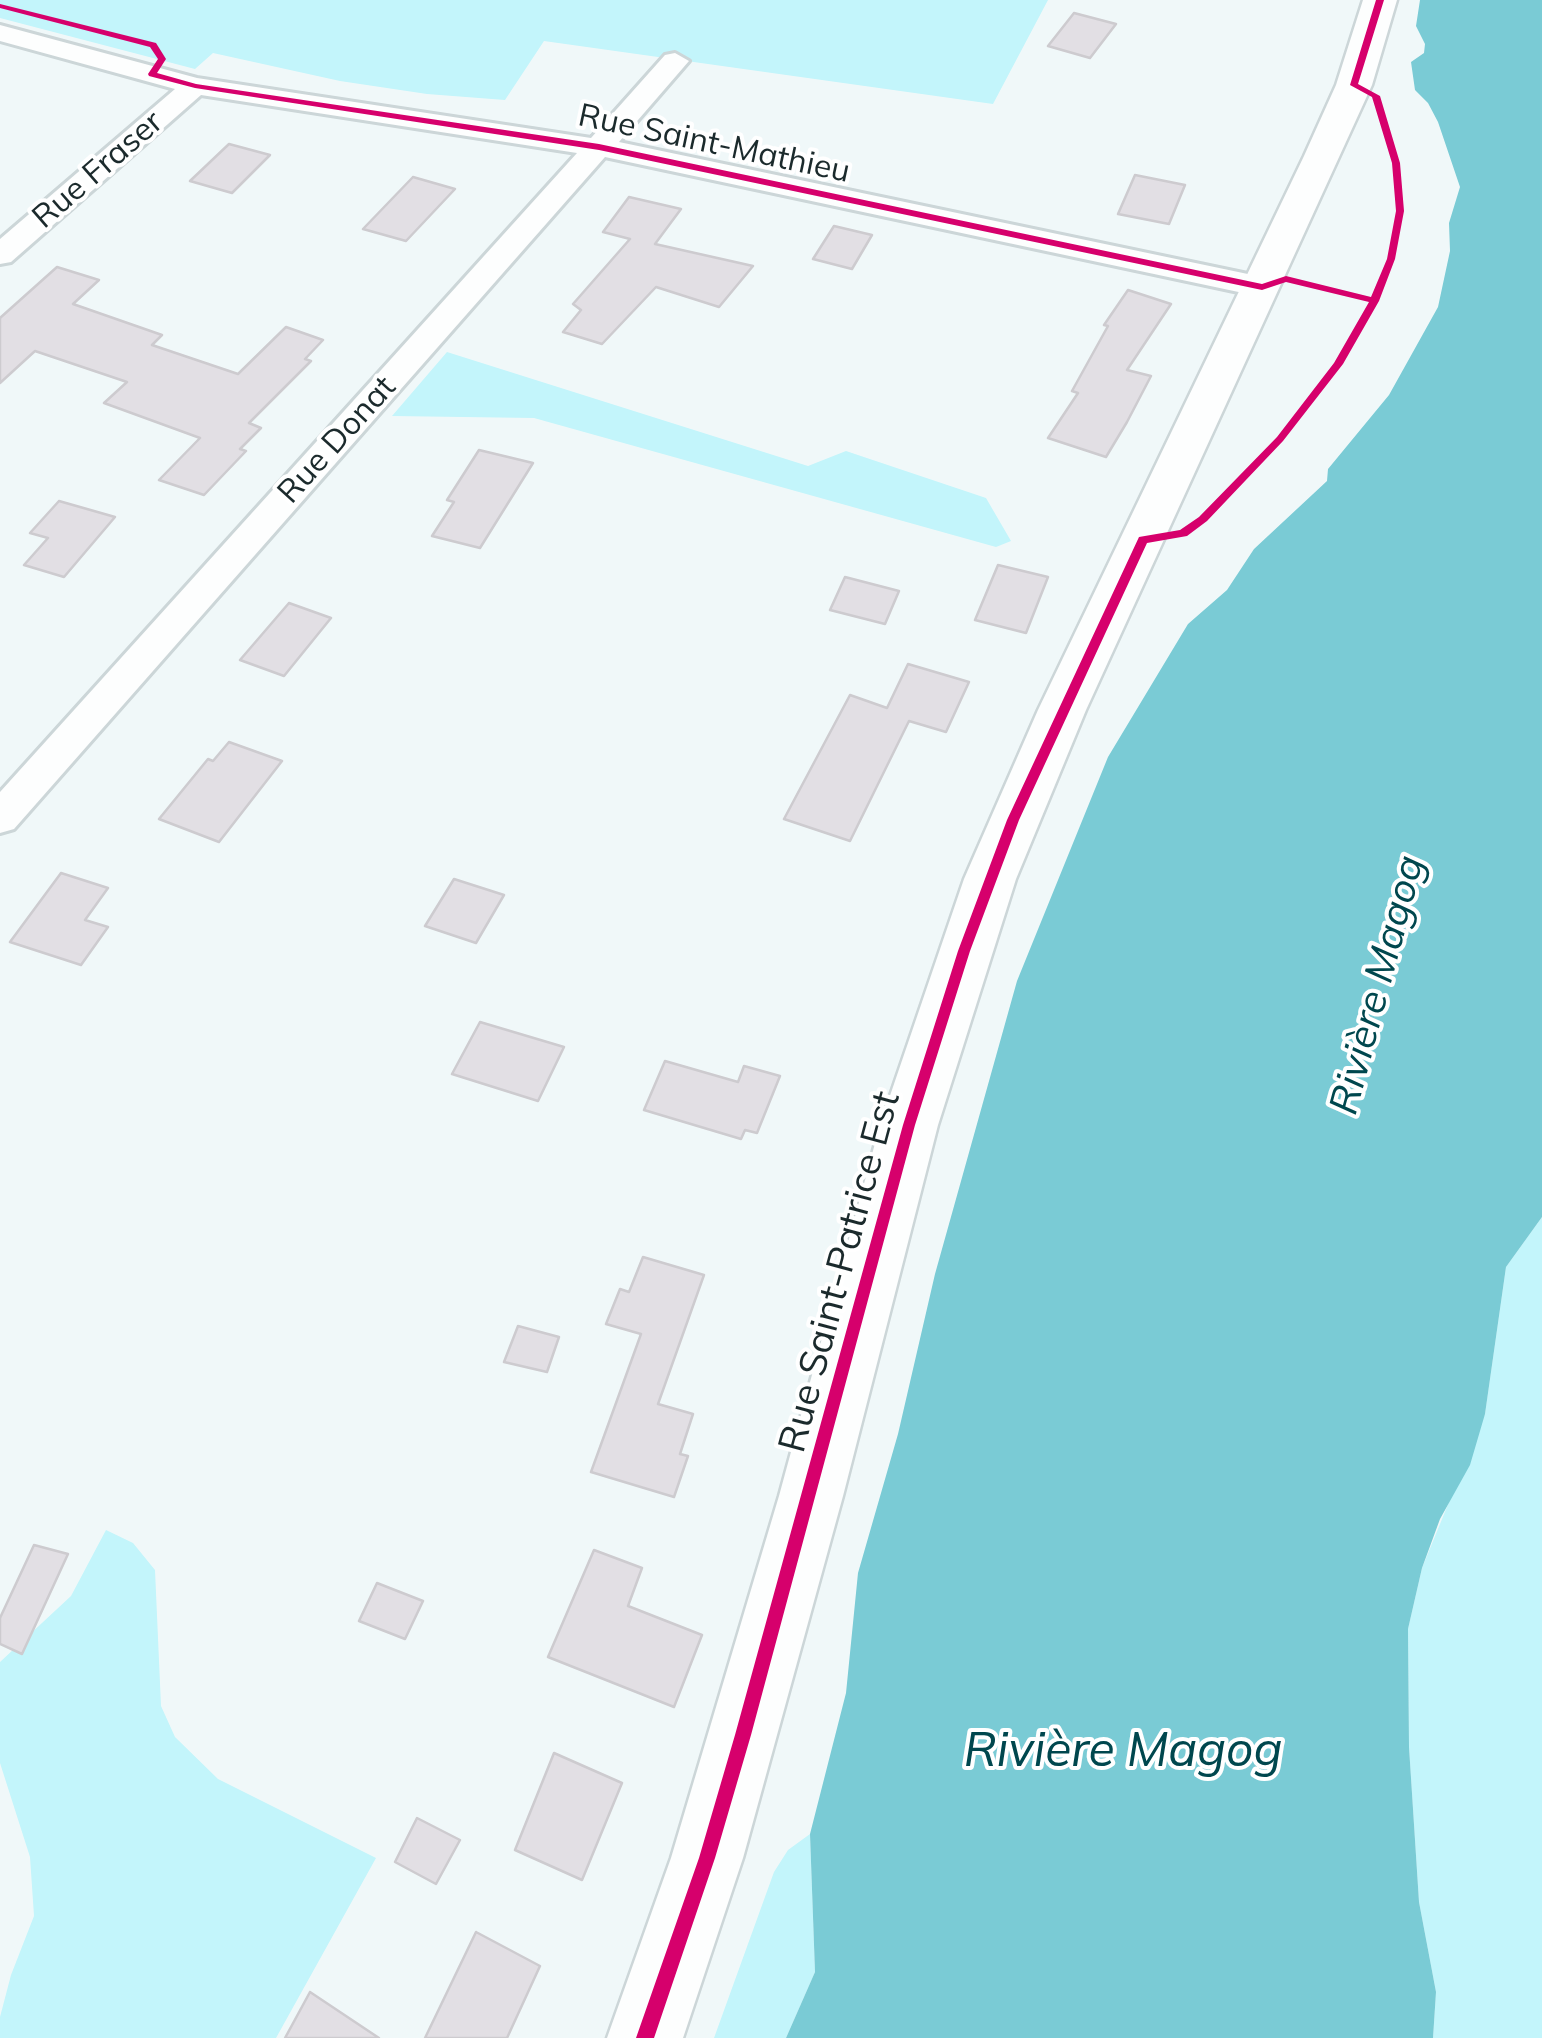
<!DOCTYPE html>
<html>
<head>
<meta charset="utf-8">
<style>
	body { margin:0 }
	canvas { display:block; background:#f0f8f9 }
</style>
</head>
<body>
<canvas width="1542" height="2038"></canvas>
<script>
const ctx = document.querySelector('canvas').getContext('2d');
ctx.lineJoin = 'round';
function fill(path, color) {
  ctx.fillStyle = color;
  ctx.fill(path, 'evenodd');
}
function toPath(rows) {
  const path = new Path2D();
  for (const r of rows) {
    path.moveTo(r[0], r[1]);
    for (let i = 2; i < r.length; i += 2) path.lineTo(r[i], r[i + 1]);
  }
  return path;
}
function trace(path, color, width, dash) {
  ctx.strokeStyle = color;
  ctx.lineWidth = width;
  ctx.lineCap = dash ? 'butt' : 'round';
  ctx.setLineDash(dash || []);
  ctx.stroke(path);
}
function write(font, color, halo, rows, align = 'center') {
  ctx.font = font + ' Mulish,sans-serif';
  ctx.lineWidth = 8;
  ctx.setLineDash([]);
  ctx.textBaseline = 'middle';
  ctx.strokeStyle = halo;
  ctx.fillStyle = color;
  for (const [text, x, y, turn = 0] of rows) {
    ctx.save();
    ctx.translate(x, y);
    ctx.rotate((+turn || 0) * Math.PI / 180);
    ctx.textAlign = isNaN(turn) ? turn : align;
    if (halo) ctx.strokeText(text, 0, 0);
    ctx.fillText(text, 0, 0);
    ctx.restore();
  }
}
const green = toPath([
	[0,0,1048,0,993,104,544,41,505,100,427,94,340,81,213,53,195,69,0,18],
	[447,352,808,466,846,451,986,498,1011,541,996,547,534,418,392,416],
	[1542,1217,1542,2038,1433,2038,1436,1992,1419,1902,1409,1747,1408,1629,1422,1568,1485,1414,1506,1267],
	[106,1530,133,1543,155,1570,161,1706,175,1737,218,1779,376,1858,276,2038,0,2038,0,2017,11,1975,34,1916,30,1857,0,1763,0,1662,71,1596],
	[810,1834,815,1972,786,2038,714,2038,774,1872,788,1850]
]);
const water = toPath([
	[1420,0,1542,0,1542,1217,1506,1267,1485,1414,1470,1465,1440,1519,1422,1568,1408,1629,1409,1747,1419,1902,1436,1992,1433,2038,786,2038,815,1972,810,1834,846,1693,858,1573,898,1434,935,1274,1017,981,1108,757,1188,624,1227,590,1254,549,1327,481,1328,469,1389,395,1438,307,1450,251,1449,223,1460,187,1438,122,1428,103,1415,90,1411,62,1424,53,1425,44,1416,26]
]);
const building = toPath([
	[1074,13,1116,24,1090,58,1048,46,1074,13],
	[229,144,270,155,232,193,190,181,229,144],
	[1135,175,1185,185,1169,224,1118,214,1135,175],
	[413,177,455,189,406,241,363,229,413,177],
	[629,197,681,209,655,244,753,266,719,307,656,287,602,344,563,332,581,310,573,304,630,239,603,232,629,197],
	[834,226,872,235,852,269,813,259,834,226],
	[57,267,99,280,73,304,162,335,152,345,238,374,286,327,323,340,305,359,311,361,249,423,261,428,240,449,246,451,204,495,159,480,200,438,104,403,127,382,35,351,0,383,0,318,57,267],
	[1128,290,1171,304,1127,370,1151,376,1127,422,1106,457,1048,438,1078,393,1072,391,1108,326,1104,325,1128,290],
	[479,450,533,463,480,548,432,536,454,502,447,500,479,450],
	[59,501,115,517,64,577,24,565,48,538,30,533,59,501],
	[998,565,1048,577,1026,633,975,620,998,565],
	[845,577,899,591,885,624,830,610,845,577],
	[289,603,331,618,284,676,240,660,289,603],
	[908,664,969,682,946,732,909,721,850,841,784,819,850,695,887,708,908,664],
	[229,742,282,761,219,842,159,819,208,759,213,761,229,742],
	[61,873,108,888,85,920,108,927,81,965,10,942,61,873],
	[454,879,504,895,476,943,425,926,454,879],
	[480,1022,564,1047,538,1101,452,1074,480,1022],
	[665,1061,738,1082,744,1066,780,1076,757,1133,745,1130,741,1139,644,1110,665,1061],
	[643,1257,704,1275,658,1404,693,1414,680,1454,688,1456,674,1497,591,1472,641,1334,606,1324,620,1289,629,1292,643,1257],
	[518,1326,559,1337,547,1372,504,1362,518,1326],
	[34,1545,68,1554,22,1654,0,1644,0,1618,34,1545],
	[594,1550,642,1568,628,1606,702,1635,674,1707,548,1657,594,1550],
	[377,1583,423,1601,405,1639,359,1621,377,1583],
	[554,1753,622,1783,582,1880,515,1850,554,1753],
	[417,1818,460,1840,436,1884,395,1862,417,1818],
	[476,1932,540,1966,507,2038,425,2038,476,1932],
	[310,1992,379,2038,285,2038,310,1992]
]);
const street = toPath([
	[0,25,197,78,591,138,665,55,675,53,689,61,619,142,1262,277,1273,280,1277,287,1273,294,1262,297,605,157,14,829,0,833,0,792,577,153,201,95,11,262,0,264,0,239,175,89,0,41,0,25]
]);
const secondary = toPath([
	[1363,0,1397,0,1372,85,1086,710,1016,879,938,1125,843,1496,743,1858,683,2038,607,2038,671,1858,779,1496,880,1125,964,879,1038,710,1304,156,1336,85,1363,0]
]);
const cycleway = toPath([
	[1376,0,1384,0,1358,84,1380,96,1400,163,1404,211,1395,259,1379,301,1343,364,1283,441,1207,521,1187,536,1147,543,1019,820,970,951,915,1125,751,1735,715,1858,654,2038,636,2038,699,1858,735,1735,903,1125,958,951,1007,820,1139,537,1180,530,1199,517,1277,437,1334,363,1369,302,1286,282,1262,290,599,150,195,88,149,76,148,74,158,59,150,47,0,8,0,4,156,43,166,59,157,73,196,84,599,144,1262,284,1286,276,1371,297,1387,259,1396,211,1392,163,1372,97,1350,85,1376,0]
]);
const farStreetnames = [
	["Rue Saint-Mathieu",714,144,12],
	["Rue Fraser",98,170,-41],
	["Rue Donat",337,440,-48]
];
const streetNames = [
	["Rue Saint-Patrice Est",840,1272,-75]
];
const waterNames = [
	["Rivière Magog",1378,985,-75]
];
const nearWaternames = [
	["Rivière Magog",1123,1752]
];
fill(green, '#c3f5fb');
fill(water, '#7acbd5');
fill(building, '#e2dfe4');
trace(building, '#cdcbcf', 2.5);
trace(street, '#ccd6d8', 6);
trace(secondary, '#ccd6d8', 5);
fill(street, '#fdfefe');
fill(secondary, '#fdfefe');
fill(cycleway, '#d6006c');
write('32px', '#1b2a2c', '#fff', farStreetnames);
write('38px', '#1b2a2c', '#fff', streetNames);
write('italic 40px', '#00474e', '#fff', waterNames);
write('italic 48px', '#00474e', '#fff', nearWaternames);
</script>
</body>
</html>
